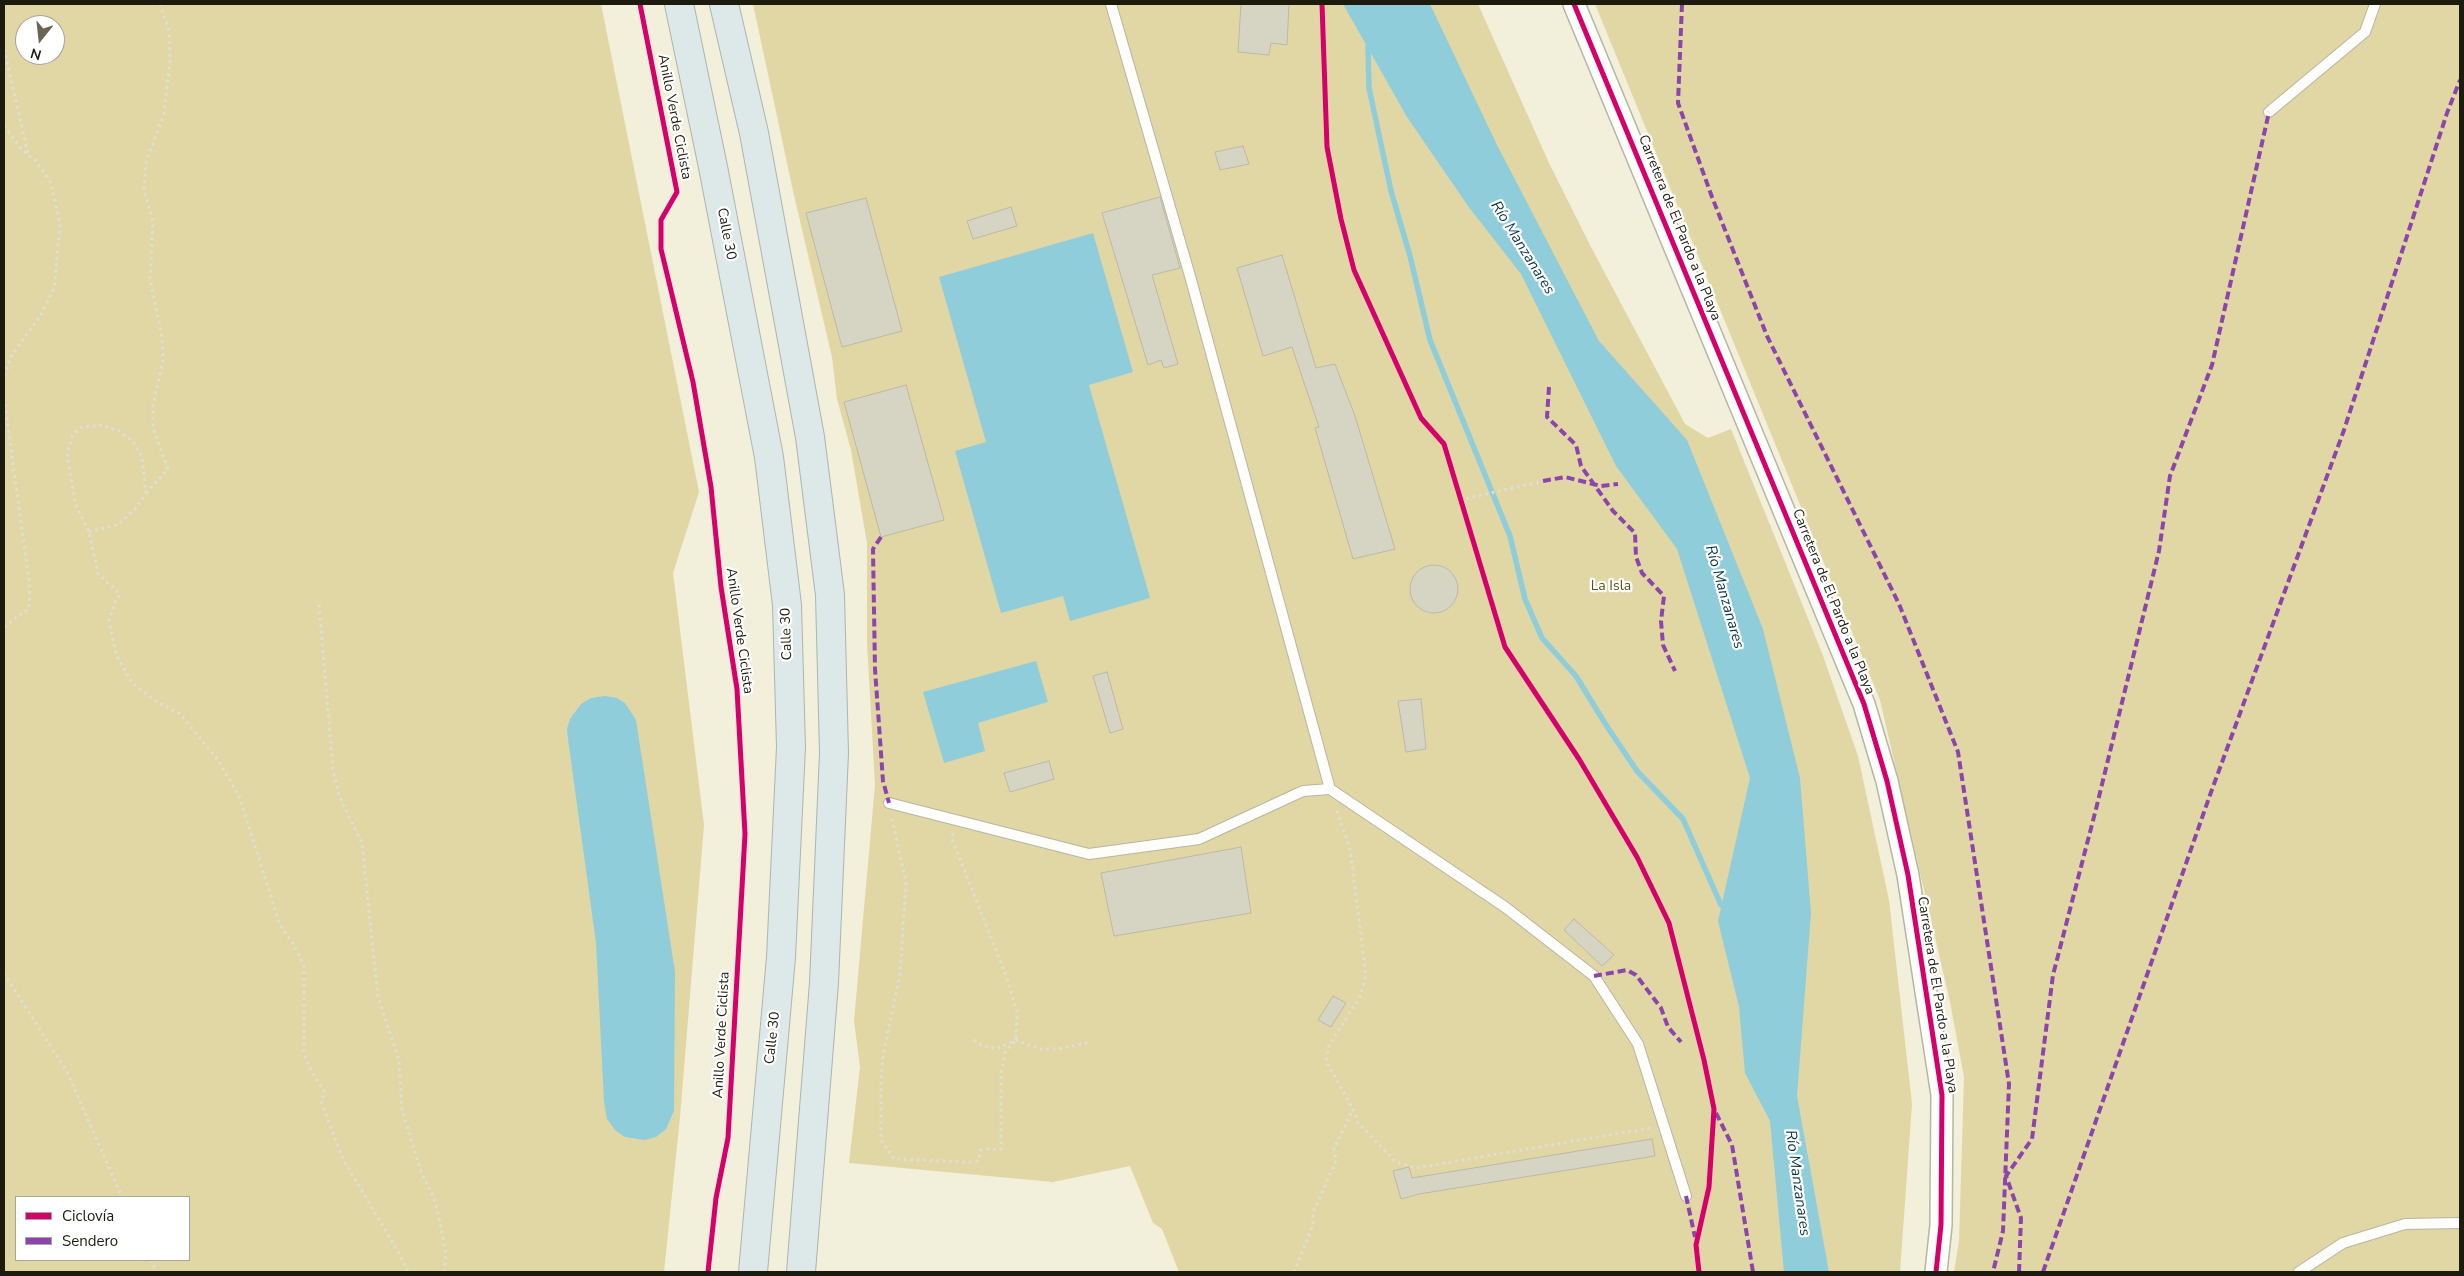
<!DOCTYPE html>
<html>
<head>
<meta charset="utf-8">
<style>
	body { margin:0 }
	#map { position:relative; width:2464px; height:1276px; overflow:hidden; background:#f2efda; font-family:"Nunito Sans",sans-serif }
	canvas { display:block }
	.frame { position:absolute; inset:0; border:5px solid #1d1b0d; pointer-events:none }
	.legend { position:absolute; left:15px; top:1196px; width:175px; height:65px; box-sizing:border-box; background:#fff; border:1px solid #a5a49e; margin:0; padding:6px 9px; list-style:none; font-size:15px; color:#1d1b0d }
	.legend li { display:flex; align-items:center; gap:10px; height:25px }
	.legend b { width:25px; border:1px solid #a5a49e }
	.north { position:absolute; left:15px; top:15px; width:50px; height:50px; box-sizing:border-box; background:#fff; border:1px solid #a5a49e; border-radius:50%; rotate:196deg; font-size:14px; font-weight:700; line-height:20px; text-align:center; color:#1d1b0d }
	.north::after { content:''; display:block; margin:auto; width:18px; height:22px; background:#686555; clip-path:polygon(50% 0,100% 100%,50% 72%,0 100%) }
</style>
</head>
<body>
<div id="map">
<canvas width="2464" height="1276"></canvas>
<div class="frame"></div>
<ul class="legend">
<li><b style="height:6px;background:#d6006c"></b>Ciclovía</li>
<li><b style="height:6px;background:#8e44ad"></b>Sendero</li>
</ul>
<div class="north">N</div>
</div>
<script>
const ctx = document.querySelector('canvas').getContext('2d');
ctx.lineJoin = 'round';
function fill(path, color) {
  ctx.fillStyle = color;
  ctx.fill(path, 'evenodd');
}
function toPath(rows) {
  const path = new Path2D();
  for (const r of rows) {
    if (r.length === 3) {
      path.moveTo(r[0] + r[2], r[1]);
      path.arc(r[0], r[1], r[2], 0, 2 * Math.PI);
      continue;
    }
    path.moveTo(r[0], r[1]);
    for (let i = 2; i < r.length; i += 2) path.lineTo(r[i], r[i + 1]);
  }
  return path;
}
function trace(path, color, width, dash) {
  ctx.strokeStyle = color;
  ctx.lineWidth = width;
  ctx.lineCap = dash ? 'butt' : 'round';
  ctx.setLineDash(dash || []);
  ctx.stroke(path);
}
function write(font, color, halo, rows, align = 'center') {
  ctx.font = font + ' "Nunito Sans",sans-serif';
  ctx.lineWidth = 4.5;
  ctx.setLineDash([]);
  ctx.textBaseline = 'middle';
  ctx.strokeStyle = halo;
  ctx.fillStyle = color;
  for (const [text, x, y, turn = 0] of rows) {
    ctx.save();
    ctx.translate(x, y);
    ctx.rotate((+turn || 0) * Math.PI / 180);
    ctx.textAlign = isNaN(turn) ? turn : align;
    if (halo) ctx.strokeText(text, 0, 0);
    ctx.fillText(text, 0, 0);
    ctx.restore();
  }
}
const green = toPath([
	[4,4,601,4,699,492,673,573,704,825,680,1117,664,1272,4,1272],
	[25,25,55,25,55,55,25,55],
	[16,1197,189,1197,189,1260,16,1260],
	[753,4,1478,4,1549,163,1591,247,1685,424,1708,438,1731,429,1822,653,1858,756,1889,900,1912,1104,1900,1272,1179,1272,1162,1229,1153,1223,1130,1166,1053,1182,849,1163,860,1067,854,1021,875,785,867,642,867,543,851,450,837,399,832,357,793,191],
	[1595,4,2460,4,2460,1272,1954,1272,1959,1241,1964,1077,1950,1002,1880,700]
]);
const water = toPath([
	[1343,4,1430,4,1496,143,1599,341,1687,440,1763,629,1800,778,1811,913,1797,1096,1829,1272,1784,1272,1770,1121,1745,1073,1739,1007,1718,921,1750,778,1677,549,1616,466,1521,274,1468,206,1407,117],
	[1093,233,1133,372,1089,385,1150,598,1070,621,1063,596,1001,613,955,451,986,442,939,277],
	[1036,661,1048,702,978,723,985,751,944,763,923,692],
	[605,696,617,698,625,703,636,720,675,972,674,1111,666,1129,656,1137,645,1140,625,1137,616,1131,607,1119,604,1102,596,943,568,739,567,729,570,719,581,704,591,698]
]);
const stream = toPath([
	[1368,47,1369,88,1391,191,1410,256,1430,340,1510,536,1525,599,1542,638,1576,676,1606,725,1637,771,1683,819,1721,905]
]);
const building = toPath([
	[1241,4,1289,4,1287,45,1271,43,1269,55,1238,52,1241,4],
	[1243,146,1249,164,1220,170,1215,152,1243,146],
	[1160,197,1180,268,1152,275,1178,364,1164,368,1161,360,1148,365,1102,213,1160,197],
	[866,198,902,331,842,347,806,213,866,198],
	[1011,207,1017,226,973,239,967,221,1011,207],
	[1282,255,1316,368,1335,364,1355,416,1395,549,1353,559,1315,428,1319,427,1292,347,1263,356,1237,268,1282,255],
	[906,385,944,520,881,537,844,402,906,385],
	[1434,589,24],
	[1107,672,1123,729,1110,733,1093,676,1107,672],
	[1421,699,1426,749,1406,752,1398,701,1421,699],
	[1049,761,1054,779,1010,792,1004,773,1049,761],
	[1241,847,1251,913,1114,936,1101,873,1241,847],
	[1574,919,1614,955,1602,966,1564,930,1574,919],
	[1333,996,1346,1003,1331,1027,1318,1020,1333,996],
	[1652,1139,1655,1156,1419,1194,1401,1199,1393,1171,1409,1167,1412,1178,1652,1139]
]);
const path = toPath([
	[4,49,28,154],
	[4,126,23,151,36,161,51,183,60,225,54,288,41,315,12,355,4,377],
	[4,398,30,588,29,608,4,627],
	[146,493,168,469,153,428,153,405,163,362,162,337,150,279,153,222,144,190,146,162,164,114,170,60,169,31,160,4],
	[1460,500,1543,481],
	[89,532,119,524,135,509,146,493,142,457,133,441,119,431,102,425,82,427,73,434,67,453,75,503,89,532,98,574,120,594,114,604,109,621,116,654,132,683,156,701,180,714,218,760,239,796,280,925,294,945,304,966,304,1053,308,1065,325,1093,321,1101,343,1159,400,1255,408,1272],
	[319,605,333,769,339,796,362,843,378,997,399,1060,402,1110,422,1174,434,1198,440,1222,446,1254,444,1272],
	[1337,811,1350,849,1366,975,1360,997,1329,1045,1326,1061,1353,1109,1358,1123,1396,1162,1416,1168,1650,1128],
	[892,819,906,882,900,974,883,1056,881,1079,881,1140,894,1159,968,1162,978,1161,981,1150,1001,1149,1001,1075,1005,1052,1016,1040,1017,1012,1007,978,952,839,953,832],
	[4,973,68,1074,122,1197],
	[974,1040,981,1045,996,1049,1016,1040,1041,1049,1058,1049,1087,1043],
	[150,1260,157,1272],
	[1294,1272,1313,1225,1313,1212,1336,1161,1334,1149,1353,1109]
]);
const service = toPath([
	[2269,112,2365,32,2375,4],
	[1330,789,1505,907,1594,976,1638,1044,1686,1196],
	[889,803,1089,854,1199,839,1303,791,1330,789,1190,276,1111,4],
	[2299,1272,2343,1243,2405,1224,2460,1223]
]);
const minor = toPath([
	[1574,4,1864,704,1887,781,1908,875,1942,1095,1941,1225,1936,1272]
]);
const motorway = toPath([
	[679,4,713,167,769,457,787,605,791,747,781,957,753,1272],
	[724,4,754,133,810,437,830,595,834,753,824,983,801,1272]
]);
const quiet = toPath([
	[1682,4,1678,103,1712,197,1767,336,1899,604,1958,752,2009,1084,2003,1231,1993,1272],
	[1549,387,1547,417,1576,445,1581,466,1613,511,1635,533,1636,557,1642,573,1664,596,1661,621,1663,645,1675,671],
	[1543,481,1565,477,1601,486,1618,484],
	[881,537,873,549,875,669,883,781,889,803],
	[1594,976,1627,970,1636,975,1661,1008,1668,1027,1681,1042],
	[1716,1113,1732,1145,1753,1272],
	[1686,1196,1695,1237],
	[2019,1272,2021,1218,2006,1176,2032,1139,2053,975,2096,809,2159,551,2170,476,2212,365,2269,112],
	[2043,1272,2210,795,2344,430,2447,113,2460,80]
]);
const cycleway = toPath([
	[640,4,677,192,661,220,661,249,693,382,711,487,721,587,737,689,745,834,728,1138,716,1198,708,1272],
	[1322,4,1327,147,1341,219,1354,270,1421,418,1444,444,1505,647,1579,759,1637,857,1669,923,1704,1060,1714,1109,1709,1187,1696,1245,1699,1272],
	[1574,4,1864,704,1887,781,1908,875,1942,1095,1941,1225,1936,1272]
]);
const streetNames = [
	["Anillo Verde Ciclista",674,117,79],
	["Carretera de El Pardo a la Playa",1679,228,68],
	["Calle 30",726,234,79],
	["Carretera de El Pardo a la Playa",1833,602,68],
	["Anillo Verde Ciclista",739,631,82],
	["Calle 30",787,634,-92],
	["Carretera de El Pardo a la Playa",1937,995,81],
	["Anillo Verde Ciclista",722,1035,-87],
	["Calle 30",773,1038,-84]
];
const parkNames = [
	["La Isla",1611,587]
];
const waterNames = [
	["Río Manzanares",1522,248,58],
	["Río Manzanares",1724,597,74],
	["Río Manzanares",1797,1183,82]
];
fill(green, '#e0d7a5');
fill(water, '#8fcddb');
trace(stream, '#8fcddb', 5.5);
fill(building, '#d6d4c3');
trace(building, '#bcbaa9', 1);
trace(service, '#b7b5a4', 12);
trace(minor, '#b7b5a4', 24);
trace(motorway, '#aab6b0', 30);
trace(path, '#dfdfd8', 3, [2.5, 4]);
trace(service, '#fdfdf9', 10);
trace(minor, '#fdfdf9', 21);
trace(motorway, '#dde8e8', 28);
trace(quiet, '#8e44ad', 4, [8, 4]);
trace(cycleway, '#d6006c', 5);
write('14px', '#1d1b0d', '#fff', streetNames);
write('14px', '#5b521a', '#fff', parkNames);
write('italic 15px', '#083440', '#fff', waterNames);
</script>
</body>
</html>
